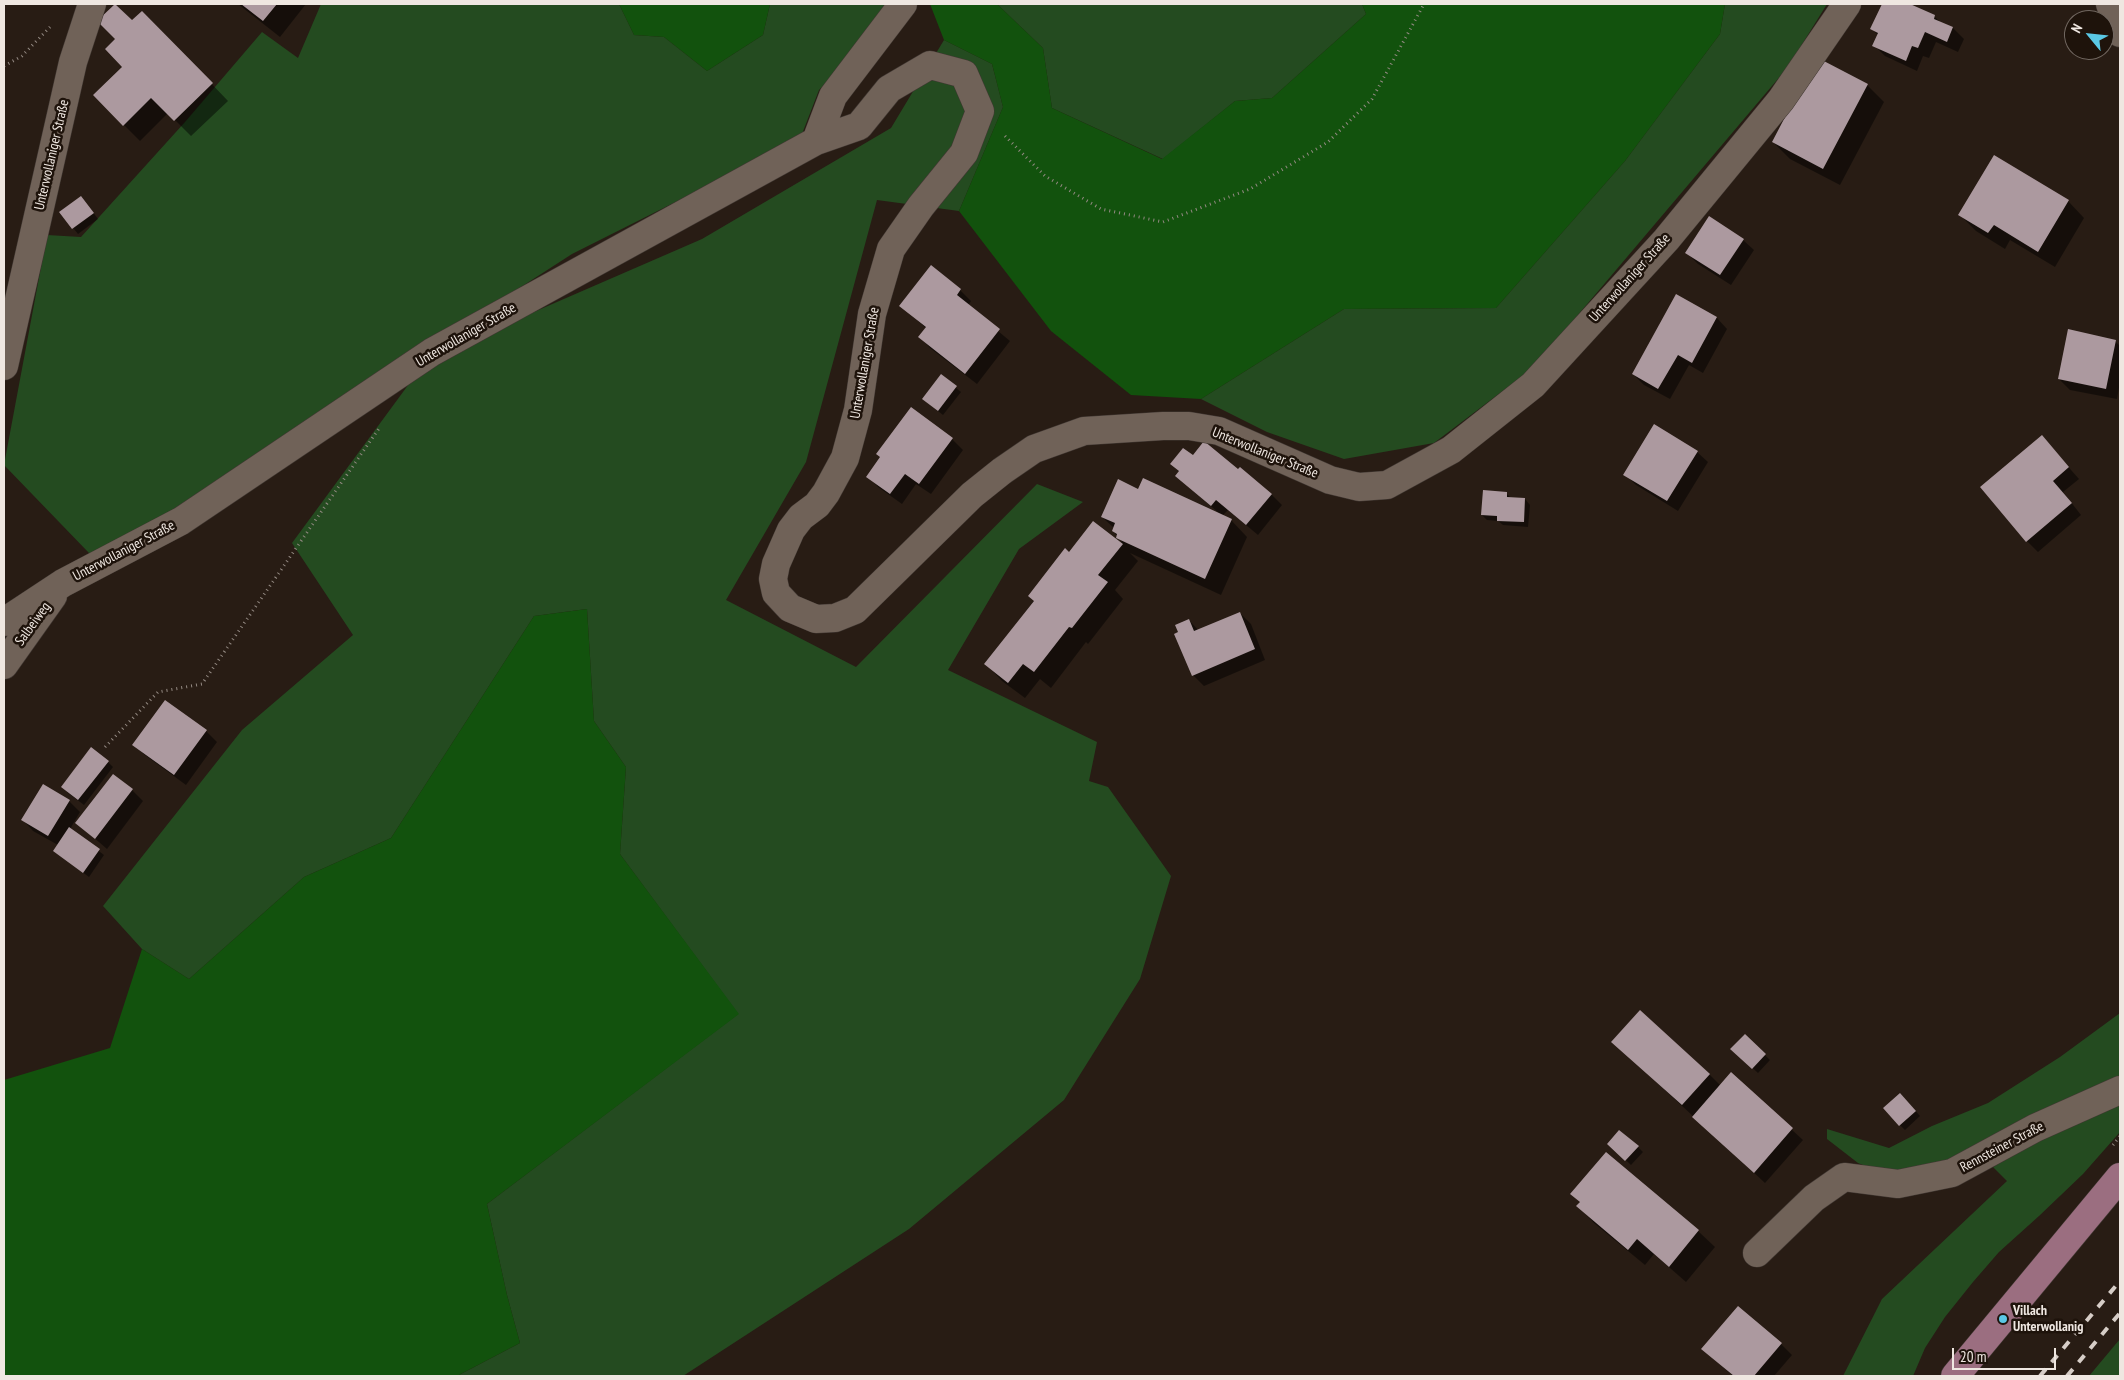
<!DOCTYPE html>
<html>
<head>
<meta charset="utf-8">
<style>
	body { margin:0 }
	#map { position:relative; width:2124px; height:1380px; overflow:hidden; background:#281c14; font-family:"PT Sans Narrow",sans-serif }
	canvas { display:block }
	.frame { position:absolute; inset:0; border:5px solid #efe7e1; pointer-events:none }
	.north { position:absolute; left:2064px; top:10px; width:50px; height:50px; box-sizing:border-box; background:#1e130b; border:1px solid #726861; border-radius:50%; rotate:298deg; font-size:14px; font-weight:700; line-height:20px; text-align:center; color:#efe7e1 }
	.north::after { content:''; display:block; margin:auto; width:18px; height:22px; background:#5ac8e5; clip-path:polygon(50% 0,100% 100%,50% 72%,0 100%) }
	.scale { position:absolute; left:1952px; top:1348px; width:104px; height:22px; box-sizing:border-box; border:2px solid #efe7e1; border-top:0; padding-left:6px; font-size:15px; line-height:18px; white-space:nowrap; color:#efe7e1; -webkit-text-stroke:4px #1e130b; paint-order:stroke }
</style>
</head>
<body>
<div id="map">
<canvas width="2124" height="1380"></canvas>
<div class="frame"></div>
<div class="north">N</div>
<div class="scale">20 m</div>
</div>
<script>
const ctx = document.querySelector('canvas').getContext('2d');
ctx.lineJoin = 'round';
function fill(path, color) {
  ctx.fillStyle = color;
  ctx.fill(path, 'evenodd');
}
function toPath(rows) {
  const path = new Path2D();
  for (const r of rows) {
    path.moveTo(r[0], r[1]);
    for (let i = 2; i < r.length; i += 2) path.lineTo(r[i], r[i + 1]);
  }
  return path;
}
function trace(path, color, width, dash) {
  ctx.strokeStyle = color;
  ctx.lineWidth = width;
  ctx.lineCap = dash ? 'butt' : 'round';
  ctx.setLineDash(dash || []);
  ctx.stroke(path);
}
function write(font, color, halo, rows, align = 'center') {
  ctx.font = font + ' "PT Sans Narrow",sans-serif';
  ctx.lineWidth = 5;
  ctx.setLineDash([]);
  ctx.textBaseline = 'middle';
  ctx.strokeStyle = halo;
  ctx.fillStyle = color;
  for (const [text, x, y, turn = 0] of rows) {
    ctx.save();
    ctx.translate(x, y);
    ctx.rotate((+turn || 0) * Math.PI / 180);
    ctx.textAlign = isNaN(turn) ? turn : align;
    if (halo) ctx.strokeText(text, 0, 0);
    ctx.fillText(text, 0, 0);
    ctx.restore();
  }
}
const green = toPath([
	[321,4,619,4,634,35,664,37,707,71,763,35,770,4,889,4,852,56,819,90,802,134,783,148,572,254,105,556,89,553,4,465,47,235,81,237,185,122,262,32,298,58],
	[997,4,1362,4,1366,14,1272,98,1235,101,1163,159,1052,108,1043,48],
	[1725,4,1827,4,1788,67,1533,368,1434,443,1344,459,1267,432,1201,399,1344,309,1496,308,1625,161,1720,34],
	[944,40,992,64,1003,107,959,211,877,200,806,462,726,600,856,667,1037,484,1083,502,1019,549,948,670,1097,742,1089,781,1108,787,1171,876,1140,979,1064,1100,909,1229,683,1376,457,1376,520,1343,507,1295,487,1204,738,1014,620,854,626,767,594,721,587,609,534,616,391,838,304,877,189,979,142,949,103,906,242,730,353,635,292,543,428,358,702,239,891,128],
	[2120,1013,2120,1082,1961,1163,1882,1173,1858,1163,1827,1139,1827,1129,1889,1148,1932,1126,1988,1103,2060,1057],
	[2120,1100,2120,1132,2083,1174,2039,1216,1999,1252,1973,1282,1945,1317,1925,1348,1913,1376,1843,1376,1882,1299,2007,1181,1993,1167,2045,1134],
	[2120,1339,2120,1376,2089,1376]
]);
const forest = toPath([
	[619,4,770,4,763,35,707,71,664,37,634,35],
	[930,4,997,4,1043,48,1052,108,1162,159,1235,101,1272,98,1366,14,1362,4,1725,4,1720,34,1625,161,1496,308,1344,309,1201,399,1131,395,1051,331,959,211,1003,107,992,64,944,40],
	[587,609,594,721,626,767,620,854,739,1014,487,1204,507,1295,520,1343,457,1376,4,1376,4,1080,110,1048,142,949,189,979,304,877,391,838,534,616]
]);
const shadow = toPath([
	[238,4,306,4,280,37],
	[1884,4,1907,4,1934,16,1941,23,1953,28,1964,39,1958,52,1936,42,1929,58,1923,56,1917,71,1885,56,1874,45,1878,35,1872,29],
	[132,22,159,29,228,101,191,136,168,113,140,141,94,95,124,67,116,39],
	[1867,85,1884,102,1840,185,1790,159,1773,142],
	[2068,201,2084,218,2055,267,2010,240,2005,249,1976,231,1960,215],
	[86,203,98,219,78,234,61,213],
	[1743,240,1754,250,1731,285,1698,264,1687,253],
	[960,290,971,301,968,306,1010,341,977,384,930,348,920,337,926,328,901,306],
	[1677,296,1717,318,1727,329,1703,373,1689,365,1670,399,1644,385,1633,374],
	[2115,341,2120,346,2120,382,2117,399,2070,390,2059,379],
	[941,376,961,392,943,415,923,399],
	[2041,436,2079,479,2063,492,2081,515,2038,552,2027,541],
	[952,439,963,450,931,494,916,484,902,504,878,487,868,476],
	[1697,452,1708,462,1678,511,1636,485,1625,474],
	[1193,457,1238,471,1271,494,1282,505,1258,535,1228,510,1222,516,1231,520,1247,537,1221,595,1130,553,1138,561,1115,590,1123,599,1088,644,1086,642,1051,688,1040,679,1025,698,1002,681,986,664,1070,553,1122,542,1113,531,1114,528,1102,517,1139,490,1221,515,1177,476,1180,472,1171,464],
	[1506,493,1511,498,1525,499,1530,505,1528,527,1503,525,1498,521,1487,520,1482,515],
	[1240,613,1251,624,1265,660,1204,686,1193,675,1189,620,1199,631],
	[206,731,217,742,186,785,145,755,134,745],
	[108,762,113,767,84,805,67,792],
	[132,790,143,801,107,849,77,823],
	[69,801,80,812,70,829,104,855,89,877,54,851,58,845,33,831,23,820],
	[1745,1036,1770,1060,1758,1073,1732,1049],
	[1624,1052,1709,1074,1721,1086,1731,1074,1803,1140,1765,1183],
	[1905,1099,1920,1116,1905,1130,1900,1125],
	[1609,1144,1638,1147,1643,1152,1631,1165],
	[1606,1154,1698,1231,1715,1247,1686,1282,1654,1254,1645,1265,1594,1223,1578,1206],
	[1781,1344,1792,1355,1774,1376,1733,1376,1703,1349]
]);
const building = toPath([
	[115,4,132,20,142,11,213,83,174,121,151,98,123,126,93,95,122,67,105,49,115,39,97,21],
	[241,4,277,4,263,21],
	[1882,4,1910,4,1935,15,1934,19,1953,27,1947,42,1925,32,1918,48,1912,46,1906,61,1872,46,1878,33,1870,29],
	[1820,59,1868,84,1823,169,1772,142,1807,75],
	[1994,155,2069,200,2038,252,1994,225,1988,233,1958,215],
	[81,196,94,213,72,229,59,212],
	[1709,216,1744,239,1720,275,1685,253],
	[931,265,961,289,957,295,1000,329,965,374,918,337,926,327,899,306],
	[1676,294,1717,317,1692,363,1678,355,1658,389,1632,374],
	[2068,329,2116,340,2106,389,2058,379],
	[941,374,957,386,938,411,922,399],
	[911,407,953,438,919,484,905,474,890,494,866,477,880,457,876,454],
	[1654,424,1698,451,1667,501,1623,475],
	[2042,435,2069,467,2053,481,2072,503,2026,542,1980,487],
	[1204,441,1238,469,1240,467,1272,494,1246,525,1216,500,1211,506,1175,476,1179,471,1170,464,1183,448,1193,455],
	[1143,478,1232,519,1205,579,1116,538,1117,534,1112,531,1115,523,1101,517,1118,479,1138,489],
	[1483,490,1507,492,1507,497,1525,498,1524,522,1497,521,1497,516,1481,515],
	[1093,521,1123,544,1098,575,1108,582,1072,628,1069,627,1034,672,1023,664,1008,683,984,664,1034,601,1028,596,1065,548,1069,552],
	[1240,612,1255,649,1192,676,1174,634,1178,632,1175,625,1189,619,1194,631],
	[165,700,207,730,174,775,132,745],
	[91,747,109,761,78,800,61,787],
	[113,774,133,789,95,839,75,823],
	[43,784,70,800,48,836,21,820],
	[69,827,100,849,83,873,53,851],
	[1640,1010,1710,1074,1682,1105,1611,1042],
	[1745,1034,1766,1054,1752,1069,1730,1049],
	[1731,1072,1793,1128,1754,1173,1692,1117],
	[1900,1093,1916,1111,1899,1126,1883,1108],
	[1619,1130,1639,1146,1625,1161,1607,1144],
	[1606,1152,1699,1230,1669,1267,1637,1239,1628,1250,1576,1206,1580,1202,1570,1194],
	[1738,1306,1782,1343,1754,1376,1734,1376,1701,1349]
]);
const path = toPath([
	[4,66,22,56,50,27],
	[1005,136,1045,176,1101,209,1163,222,1250,189,1328,142,1372,99,1424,4],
	[105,747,158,692,202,684,380,427],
	[2113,1145,2120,1136]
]);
const minor = toPath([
	[2110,4,2120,33],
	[816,141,833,96,903,4],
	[4,366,73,62,92,4],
	[4,622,63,583,181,521,432,352,816,141,859,126,889,89,930,65,964,74,980,111,964,153,921,206,891,249,872,314,858,410,845,458,826,493,817,505,801,517,791,530,776,564,773,579,776,593,790,608,816,619,835,618,855,610,972,495,1002,471,1034,449,1084,431,1163,426,1189,426,1219,431,1330,480,1359,487,1387,485,1451,450,1533,385,1666,240,1781,100,1847,4],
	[4,665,53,596],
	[1757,1253,1814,1198,1844,1177,1898,1184,1952,1173,2035,1128,2120,1090]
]);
const major = toPath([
	[1955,1376,2120,1177]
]);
const rail = toPath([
	[2040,1376,2120,1281],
	[2067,1376,2120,1313]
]);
const markers = [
	[2003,1319,5,"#5ac8e5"]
];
const streetNames = [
	["Unterwollaniger Straße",52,155,-77],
	["Unterwollaniger Straße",1630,278,-48],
	["Unterwollaniger Straße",466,335,-30],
	["Unterwollaniger Straße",865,363,-80],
	["Unterwollaniger Straße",1265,453,22],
	["Unterwollaniger Straße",124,551,-28],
	["Salbeiweg",33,624,-54],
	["Rennsteiner Straße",2002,1147,-28]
];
const poiNames = [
	["Villach",2013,1311],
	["Unterwollanig",2013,1327]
];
fill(green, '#244b20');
fill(forest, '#12520d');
fill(shadow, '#0007');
fill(building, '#ac999f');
trace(minor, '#413833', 29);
trace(major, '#413833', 29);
trace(path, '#948a83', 3, [1, 4]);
trace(minor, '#706258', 28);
trace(major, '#9b6e80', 28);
trace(rail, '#d6cdc7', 4, [9, 9]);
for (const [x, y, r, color] of markers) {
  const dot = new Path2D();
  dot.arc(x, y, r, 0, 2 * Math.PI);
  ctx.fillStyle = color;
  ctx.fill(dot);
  trace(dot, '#1e130b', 2);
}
write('14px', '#efe7e1', '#1e130b', streetNames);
write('bold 14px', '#efe7e1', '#1e130b', poiNames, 'left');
</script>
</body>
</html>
